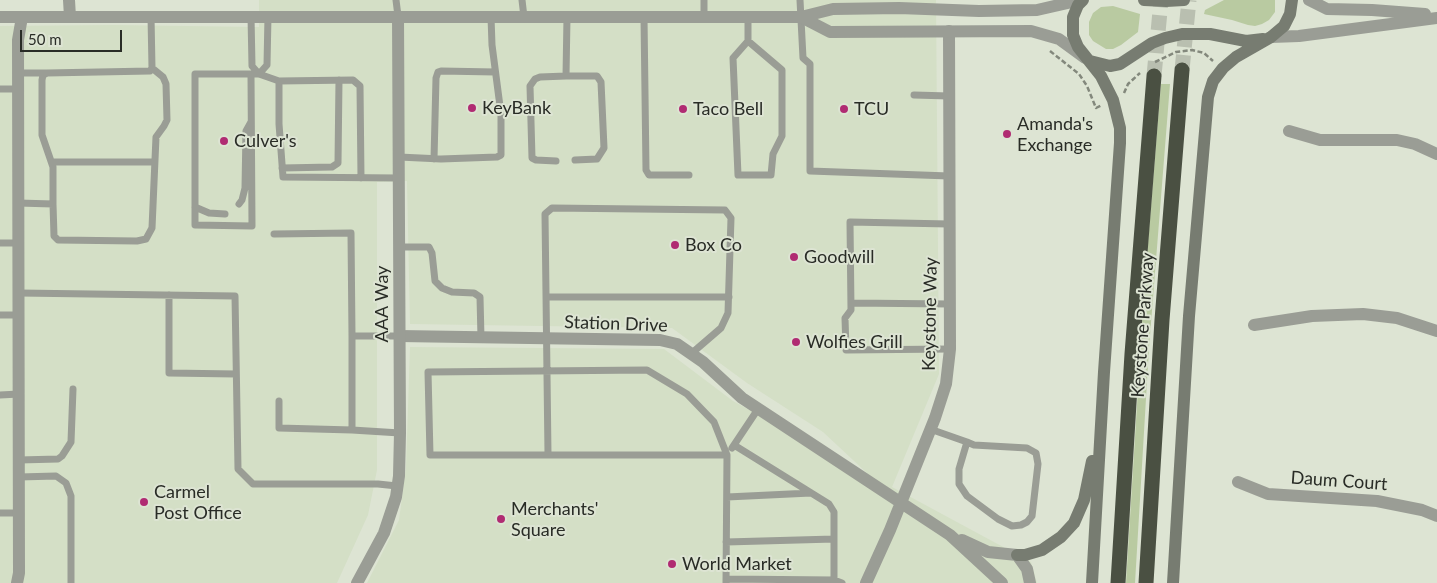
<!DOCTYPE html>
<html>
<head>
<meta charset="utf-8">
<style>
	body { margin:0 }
	#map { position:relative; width:1437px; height:583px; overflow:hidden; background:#dde4d3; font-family:Lato,sans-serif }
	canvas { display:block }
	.scale { position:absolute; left:20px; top:30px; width:102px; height:22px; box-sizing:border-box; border:2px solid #292c26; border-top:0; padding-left:6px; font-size:15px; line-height:18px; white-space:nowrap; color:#292c26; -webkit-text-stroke:4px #dde4d3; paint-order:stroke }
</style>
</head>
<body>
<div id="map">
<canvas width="1437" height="583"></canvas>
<div class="scale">50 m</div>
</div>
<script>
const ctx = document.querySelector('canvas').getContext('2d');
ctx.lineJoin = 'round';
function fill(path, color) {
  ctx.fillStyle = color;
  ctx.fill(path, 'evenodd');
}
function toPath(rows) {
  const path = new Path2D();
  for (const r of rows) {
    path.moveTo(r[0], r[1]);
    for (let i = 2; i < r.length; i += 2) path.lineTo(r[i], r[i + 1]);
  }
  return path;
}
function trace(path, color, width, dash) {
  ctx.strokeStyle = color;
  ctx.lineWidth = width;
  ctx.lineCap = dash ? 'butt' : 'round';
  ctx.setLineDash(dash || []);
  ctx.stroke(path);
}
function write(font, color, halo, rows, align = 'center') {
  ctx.font = font + ' Lato,sans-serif';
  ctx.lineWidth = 4;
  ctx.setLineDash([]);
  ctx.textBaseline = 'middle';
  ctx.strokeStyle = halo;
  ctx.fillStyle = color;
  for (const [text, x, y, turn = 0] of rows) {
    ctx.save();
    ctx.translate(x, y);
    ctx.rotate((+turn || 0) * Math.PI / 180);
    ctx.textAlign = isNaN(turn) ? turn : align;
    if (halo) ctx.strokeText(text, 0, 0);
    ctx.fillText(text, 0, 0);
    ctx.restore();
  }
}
const built = toPath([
	[259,0,936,0,939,374,892,487,1031,562,1037,583,367,583,399,520,406,468,410,347,664,349,733,401,868,474,823,432,747,383,672,328,410,324,407,181,377,182,377,470,368,515,337,583,0,583,0,26,114,25,259,27]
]);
const green = toPath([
	[1224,0,1275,0,1275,12,1269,20,1262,24,1255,26,1248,25,1232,20,1204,14,1205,10],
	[1113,6,1140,14,1138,32,1121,45,1113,49,1106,49,1093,41,1089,35,1089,22,1093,13,1101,7],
	[1161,84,1170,84,1149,348,1135,583,1126,583,1144,292]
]);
const motorwayTunnel = toPath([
	[1182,70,1189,0],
	[1154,76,1161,0]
]);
const path = toPath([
	[1050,51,1079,74,1087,86,1096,108,1102,105],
	[1155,62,1176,52,1192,50,1204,53,1213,61],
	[1124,93,1128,84,1140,73]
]);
const service = toPath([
	[396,0,398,16],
	[522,0,524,17],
	[704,0,704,17],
	[800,0,803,58,810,64,810,171,949,176],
	[251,16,252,66,259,74],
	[644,17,646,170,649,175,689,175],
	[748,17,748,41,733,58,738,175,771,175,773,154,782,136,782,70,748,41],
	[18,73,47,73],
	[251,74,252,226,195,225,195,74,259,74,279,81,279,124,283,177,399,178],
	[259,74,267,65,268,16],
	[566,76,597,76,601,82,604,148,597,159,575,160],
	[279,81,353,80,360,86,361,178],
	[0,89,18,89],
	[914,95,949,96],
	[399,157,441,159,497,157,501,155,501,114,492,45,491,17],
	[434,159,436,78,438,72,441,71,495,72],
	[556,161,536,160,532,158,530,86,535,79,540,77,566,76,567,17],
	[52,162,154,162],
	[282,168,332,167,338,163,339,80],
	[18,203,53,204,54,236,58,240,137,241,146,239,152,228,156,137,164,126,167,120,166,84,163,77,152,68],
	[53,204,53,167,42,135,42,80,43,75,47,73,150,71,152,68,151,16],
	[239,204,242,200,245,188,246,131,251,122],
	[195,207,209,213,225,214],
	[949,224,850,222,851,310,845,318,846,350,950,349],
	[274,234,351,233,352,336],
	[0,243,19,243],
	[399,247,429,247,432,253,435,281,442,288,452,292,474,293,480,297,481,338],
	[19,293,235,296,238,469,253,484,378,484,397,486],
	[169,295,169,373,236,374],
	[547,297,729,297],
	[851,303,950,304],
	[0,315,19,315],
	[399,336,352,336,352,430,400,433],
	[0,395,19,394],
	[279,401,279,428,352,430],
	[930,429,967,442,974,445,1027,448,1036,453,1038,464,1032,516,1027,522,1021,525,1012,526,998,519,967,496,959,484,959,469,967,442],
	[734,445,829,504,834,512,834,580],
	[732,448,758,409],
	[548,454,545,214,552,208,725,210,731,218,728,313,721,328,692,353],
	[19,460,58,459,62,456,71,442,73,389],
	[19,477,56,476,66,483,71,496,71,583],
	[727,497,811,493],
	[0,513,19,513],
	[726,542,834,539],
	[726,579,834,580,842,583],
	[726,583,727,455,714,422,687,394,647,370,428,372,430,455,727,455]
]);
const minor = toPath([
	[69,0,70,17],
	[1289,131,1320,140,1397,140,1415,144,1437,154],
	[1254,325,1312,316,1363,314,1397,318,1437,331],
	[399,336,660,340,677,344,703,362,742,398,950,535,1002,583],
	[1238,482,1268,494,1377,501,1422,510,1437,516],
	[962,540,988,552,1017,555,1027,569,1030,583],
	[17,583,19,573,18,40,22,17],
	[866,583,890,530,935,418,946,384,950,349,949,31]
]);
const tertiary = toPath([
	[1309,0,1327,9,1372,10,1425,14],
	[0,17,801,17,833,9,899,8,979,11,1037,10,1081,0],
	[801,17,830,32,1031,31,1059,39,1085,58],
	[1271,37,1299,36,1437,18],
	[357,583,384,533,396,497,399,476,400,433,398,16]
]);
const secondary = toPath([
	[1083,0,1078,5,1073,17,1073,35,1078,47,1101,76,1113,100,1120,128,1120,143,1104,372,1092,583],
	[1144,0,1166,1,1184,0],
	[1090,61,1110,66,1120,64,1152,43,1165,38,1182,34,1210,34,1246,41,1263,39],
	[1017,555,1025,555,1042,550,1061,537,1074,523,1084,500,1092,461],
	[1173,583,1189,316,1208,97,1213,81,1223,68,1236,57,1271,37,1284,26,1290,14,1292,0]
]);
const motorway = toPath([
	[1118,583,1132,354,1154,76],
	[1146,583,1162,320,1182,70]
]);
const markers = [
	[472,108,5,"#b02b72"],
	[683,109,5,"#b02b72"],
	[844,109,5,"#b02b72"],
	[1007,134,5,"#b02b72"],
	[224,141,5,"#b02b72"],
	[675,245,5,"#b02b72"],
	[794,257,5,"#b02b72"],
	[796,342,5,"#b02b72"],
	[144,502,5,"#b02b72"],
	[501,519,5,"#b02b72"],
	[672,564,5,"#b02b72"]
];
const poiNames = [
	["KeyBank",482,108],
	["Taco Bell",693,109],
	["TCU",854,109],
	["Amanda's",1017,124],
	["Exchange",1017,145],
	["Culver's",234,141],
	["Box Co",685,245],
	["Goodwill",804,257],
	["Wolfies Grill",806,342],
	["Carmel",154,492],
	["Post Office",154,513],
	["Merchants'",511,509],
	["Square",511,530],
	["World Market",682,564]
];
const streetNames = [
	["AAA Way",382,304,-90],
	["Keystone Way",930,314,-89],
	["Station Drive",616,324,2],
	["Keystone Parkway",1143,325,-86],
	["Daum Court",1339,481,4]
];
fill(built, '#d4dfc6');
fill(green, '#b9caa1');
trace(motorwayTunnel, '#b9bfb0', 15, [15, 8]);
trace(path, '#83887c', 2.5, [5, 2.5]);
trace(service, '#9a9d95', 7);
trace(minor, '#9a9d95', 12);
trace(tertiary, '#9a9d95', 12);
trace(secondary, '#777c71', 12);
trace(motorway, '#4a5042', 15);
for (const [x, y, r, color] of markers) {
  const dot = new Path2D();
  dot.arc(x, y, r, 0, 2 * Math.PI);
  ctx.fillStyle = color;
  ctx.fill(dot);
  trace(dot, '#dde4d3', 2);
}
write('18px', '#292c26', '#dde4d3', poiNames, 'left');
write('18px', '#292c26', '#dde4d3', streetNames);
</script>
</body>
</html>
